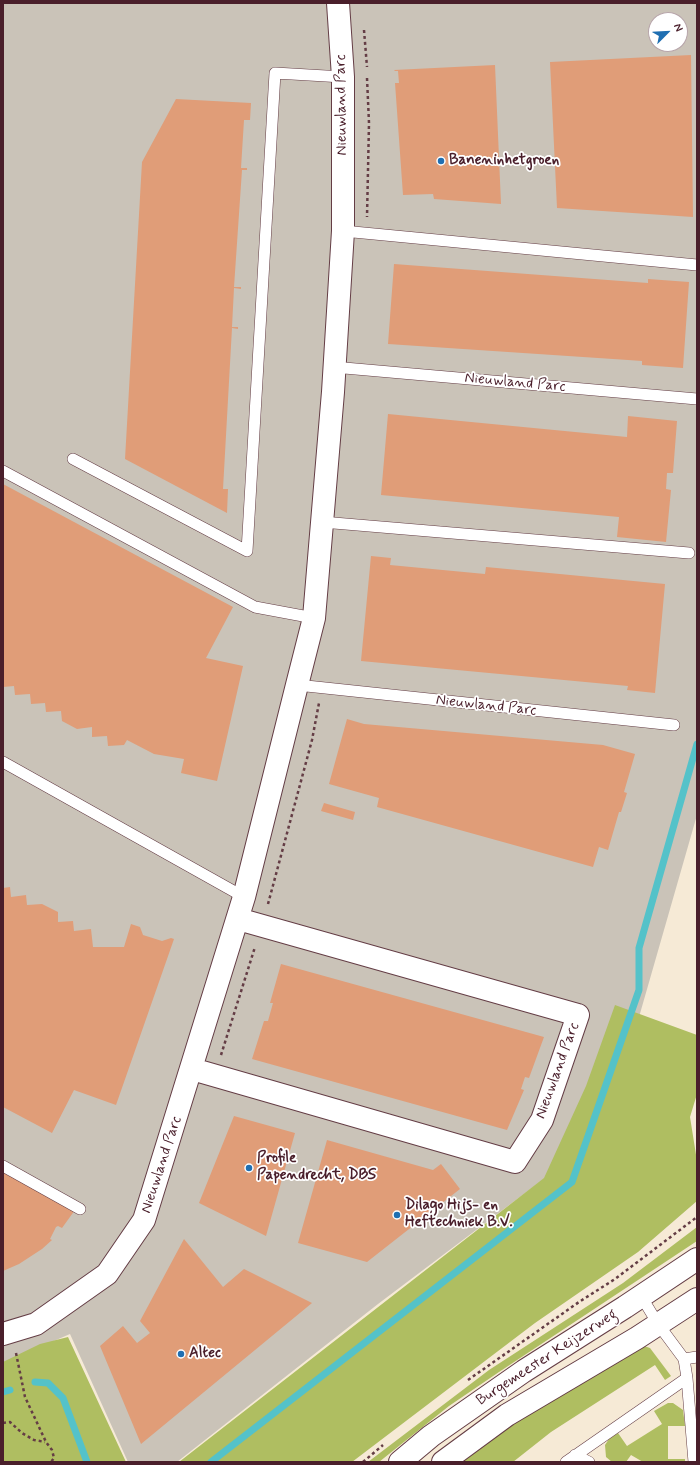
<!DOCTYPE html>
<html>
<head>
<meta charset="utf-8">
<style>
	body { margin:0 }
	#map { position:relative; width:700px; height:1465px; overflow:hidden; background:#f6ead6; font-family:Mynerve,sans-serif }
	canvas { display:block }
	.frame { position:absolute; inset:0; border:4px solid #4a1f2b; pointer-events:none }
	.north { position:absolute; left:648px; top:12px; width:40px; height:40px; box-sizing:border-box; background:#fff; border:1px solid #b7a5aa; border-radius:50%; rotate:66deg; font-size:11px; font-weight:700; line-height:16px; text-align:center; color:#4a1f2b }
	.north::after { content:''; display:block; margin:auto; width:14px; height:18px; background:#1f6fb2; clip-path:polygon(50% 0,100% 100%,50% 72%,0 100%) }
</style>
</head>
<body>
<div id="map">
<canvas width="700" height="1465"></canvas>
<div class="frame"></div>
<div class="north">N</div>
</div>
<script>
const ctx = document.querySelector('canvas').getContext('2d');
ctx.lineJoin = 'round';
function fill(path, color) {
  ctx.fillStyle = color;
  ctx.fill(path, 'evenodd');
}
function toPath(rows) {
  const path = new Path2D();
  for (const r of rows) {
    path.moveTo(r[0], r[1]);
    for (let i = 2; i < r.length; i += 2) path.lineTo(r[i], r[i + 1]);
  }
  return path;
}
function trace(path, color, width, dash) {
  ctx.strokeStyle = color;
  ctx.lineWidth = width;
  ctx.lineCap = dash ? 'butt' : 'round';
  ctx.setLineDash(dash || []);
  ctx.stroke(path);
}
function write(font, color, halo, rows, align = 'center') {
  ctx.font = font + ' Mynerve,sans-serif';
  ctx.lineWidth = 3.5;
  ctx.setLineDash([]);
  ctx.textBaseline = 'middle';
  ctx.strokeStyle = halo;
  ctx.fillStyle = color;
  for (const [text, x, y, turn = 0] of rows) {
    ctx.save();
    ctx.translate(x, y);
    ctx.rotate((+turn || 0) * Math.PI / 180);
    ctx.textAlign = isNaN(turn) ? turn : align;
    if (halo) ctx.strokeText(text, 0, 0);
    ctx.fillText(text, 0, 0);
    ctx.restore();
  }
}
const industrial = toPath([
	[3,3,697,3,697,815,606,1132,378,1304,177,1462,128,1462,70,1334,3,1363],
	[656,20,680,20,680,44,656,44]
]);
const green = toPath([
	[615,1005,697,1035,697,1094,690,1117,697,1161,697,1201,638,1252,535,1323,352,1462,179,1462,544,1178,586,1086],
	[697,1227,697,1241,499,1372,449,1406,379,1462,368,1462,489,1370,623,1283],
	[68,1337,126,1462,3,1462,3,1362,40,1344],
	[641,1345,650,1348,671,1376,665,1380,655,1365,551,1432,513,1462,451,1462],
	[668,1403,673,1403,683,1410,685,1426,668,1426,668,1459,685,1459,685,1462,643,1462,631,1455,626,1462,612,1462,606,1457,605,1445,609,1439,618,1433,627,1446,662,1424,654,1411]
]);
const stream = toPath([
	[35,1382,48,1383,63,1398,87,1462],
	[3,1392,10,1390],
	[211,1462,572,1182,639,990,639,948,697,744]
]);
const building = toPath([
	[691,55,693,217,557,208,550,62],
	[495,65,501,204,434,199,433,194,403,195,395,83,399,83,398,71,395,71,394,70],
	[176,99,251,103,250,120,244,120,241,168,247,168,247,170,242,170,234,287,241,287,241,289,234,288,232,327,238,327,238,329,232,328,223,489,228,489,227,513,125,459,142,162],
	[394,264,648,283,648,279,689,282,683,368,642,365,642,361,628,360,388,344],
	[388,414,627,437,628,416,677,421,673,473,667,473,666,489,671,490,666,542,617,537,619,517,381,495],
	[3,484,233,607,206,658,243,666,217,781,181,773,184,759,154,754,127,740,124,745,108,746,107,736,92,737,92,727,77,729,62,721,61,711,46,712,45,703,31,704,30,694,15,695,14,686,3,687],
	[371,556,391,558,390,565,485,574,486,567,665,584,655,693,627,690,628,686,361,661],
	[347,719,364,724,603,745,635,754,624,792,627,793,621,812,619,812,608,850,599,847,593,867,377,807,379,798,329,784],
	[324,803,355,812,353,820,321,811],
	[10,887,11,897,26,895,27,905,42,904,58,912,58,922,73,921,74,931,91,929,93,947,124,947,131,924,140,927,143,935,162,941,171,938,174,939,116,1105,74,1090,52,1133,3,1107,3,888],
	[281,964,544,1037,529,1078,525,1077,521,1089,524,1090,507,1130,252,1059,264,1021,268,1021,273,1003,270,1003],
	[234,1116,295,1133,266,1236,199,1203],
	[327,1140,433,1170,441,1164,460,1189,367,1262,298,1243],
	[3,1172,75,1210,62,1228,58,1226,56,1227,50,1239,52,1240,42,1249,19,1264,3,1271],
	[184,1239,223,1287,244,1269,312,1303,141,1444,100,1346,123,1326,137,1343,150,1333,140,1321]
]);
const path = toPath([
	[364,30,367,67],
	[367,78,369,123,367,217],
	[268,904,312,740,319,703],
	[221,1055,255,947],
	[16,1353,25,1397,46,1442,52,1450,54,1458,51,1462],
	[468,1380,579,1302,615,1279,697,1217],
	[3,1423,10,1422,22,1433,34,1440,45,1442],
	[363,1462,383,1445]
]);
const service = toPath([
	[343,231,697,265],
	[333,367,697,399],
	[73,459,247,551,275,73,343,77],
	[3,471,255,607,314,618],
	[322,522,689,553],
	[297,685,674,725],
	[3,762,244,897],
	[3,1166,80,1209],
	[684,1359,697,1357],
	[687,1378,694,1462],
	[575,1455,589,1462],
	[566,1462,687,1378,684,1359,658,1324,641,1296]
]);
const minor = toPath([
	[192,1069,515,1162,542,1120,578,1015,238,919],
	[3,1334,36,1324,107,1274,144,1220,244,897,297,685,314,618,333,392,343,231,343,77,338,3]
]);
const secondary = toPath([
	[400,1462,431,1436,524,1371,625,1307,697,1259],
	[443,1462,507,1415,637,1338,697,1299]
]);
const markers = [
	[441,161,4,"#1f6fb2"],
	[249,1168,4,"#1f6fb2"],
	[397,1215,4,"#1f6fb2"],
	[181,1354,4,"#1f6fb2"]
];
const streetNames = [
	["Nieuwland Parc",342,105,-91],
	["Nieuwland Parc",515,383,5],
	["Nieuwland Parc",486,706,6],
	["Nieuwland Parc",558,1071,-70],
	["Nieuwland Parc",162,1165,-72],
	["Burgemeester Keijzerweg",547,1358,-33]
];
const poiNames = [
	["Baneninhetgroen",449,161],
	["Profile",257,1159],
	["Papendrecht, DBS",257,1176],
	["Dilago Hijs- en",405,1206],
	["Heftechniek B.V.",405,1223],
	["Altec",189,1354]
];
fill(industrial, '#cac3b8');
fill(green, '#afbe61');
trace(stream, '#54c2c9', 7);
fill(building, '#e09d78');
trace(service, '#643d45', 12);
trace(minor, '#643d45', 24);
trace(secondary, '#643d45', 24);
trace(path, '#643d45', 2.5, [3, 3]);
trace(service, '#fff', 11);
trace(minor, '#fff', 22);
trace(secondary, '#fff', 22);
for (const [x, y, r, color] of markers) {
  const dot = new Path2D();
  dot.arc(x, y, r, 0, 2 * Math.PI);
  ctx.fillStyle = color;
  ctx.fill(dot);
  trace(dot, '#fff', 1.5);
}
write('15px', '#4a1f2b', '#fff', streetNames);
write('bold 15px', '#4a1f2b', '#fff', poiNames, 'left');
</script>
</body>
</html>
